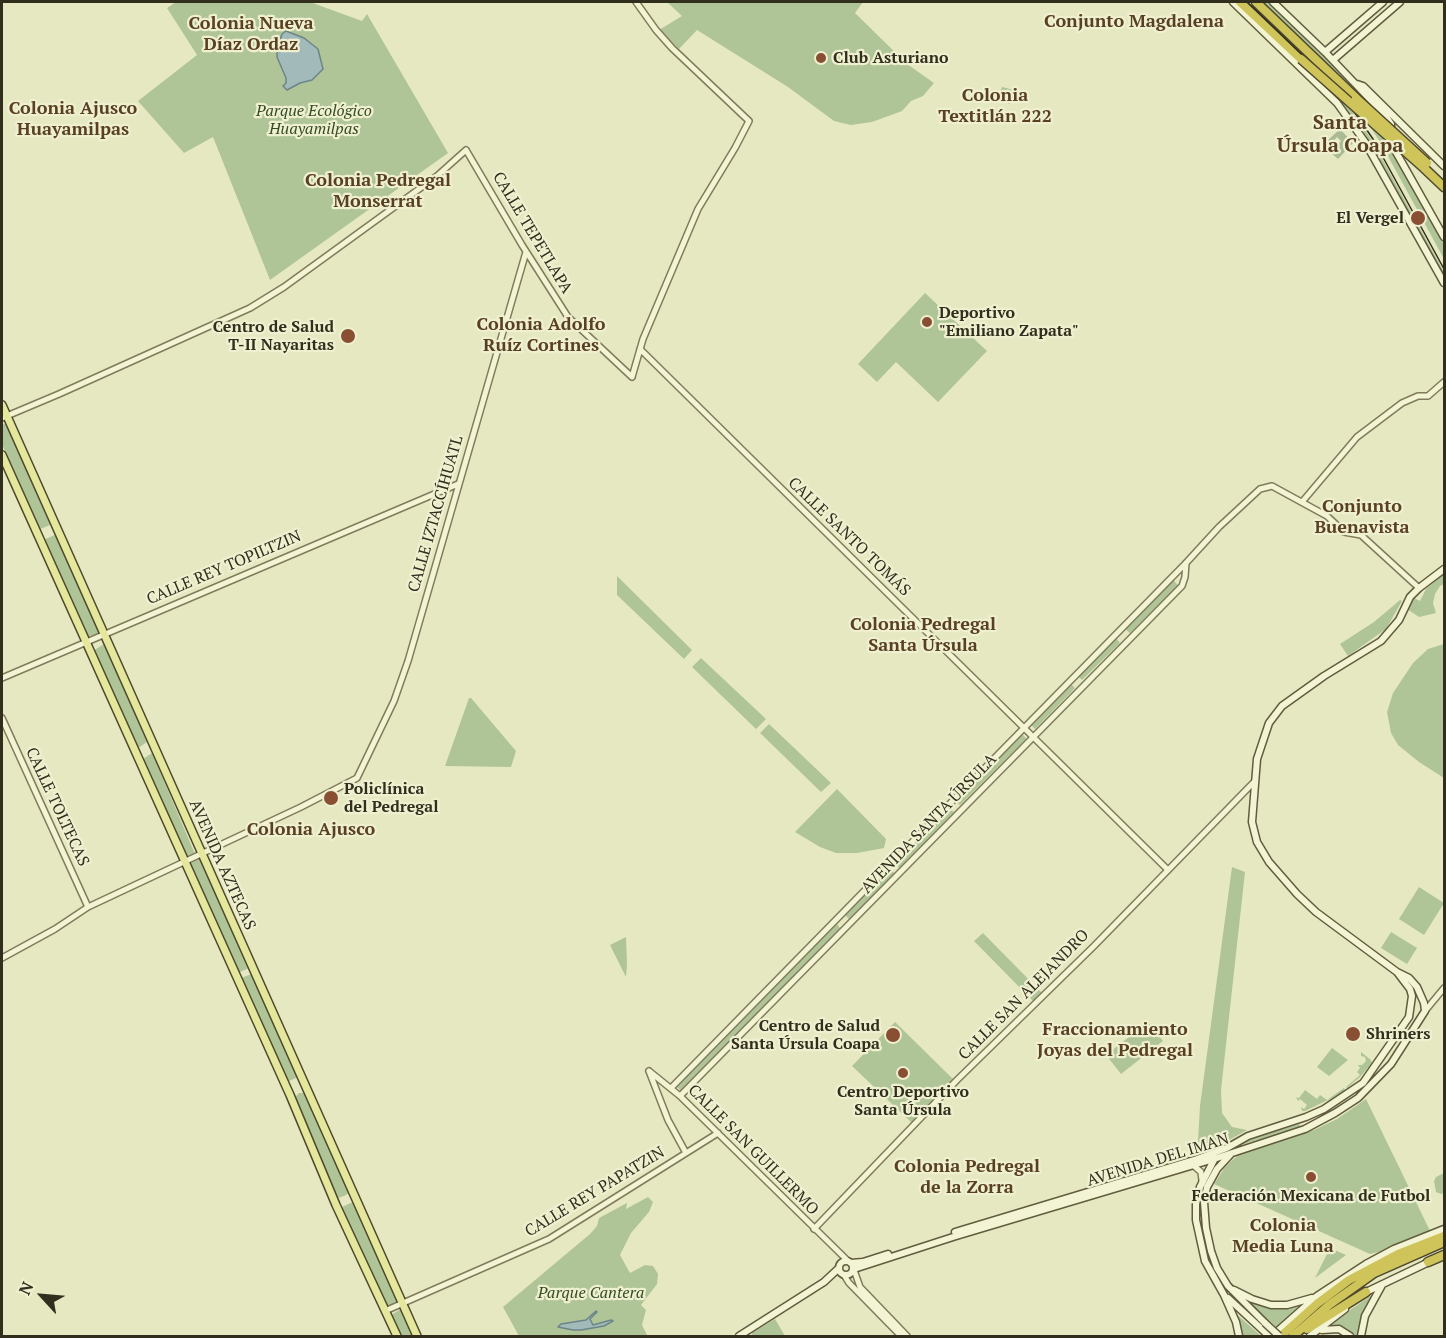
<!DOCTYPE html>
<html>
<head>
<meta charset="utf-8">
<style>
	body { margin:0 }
	#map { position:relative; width:1446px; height:1338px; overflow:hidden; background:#e6e8c1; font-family:"PT Serif",serif }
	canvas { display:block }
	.frame { position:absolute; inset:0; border:3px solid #312e1d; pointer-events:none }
	.north { position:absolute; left:12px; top:1266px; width:60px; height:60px; -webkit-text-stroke:4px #eff0d0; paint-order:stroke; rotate:296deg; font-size:16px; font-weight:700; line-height:24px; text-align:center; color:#312e1d }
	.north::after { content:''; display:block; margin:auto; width:21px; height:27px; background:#312e1d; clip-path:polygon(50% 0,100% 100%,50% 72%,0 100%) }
</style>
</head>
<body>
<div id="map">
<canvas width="1446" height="1338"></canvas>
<div class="frame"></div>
<div class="north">N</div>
</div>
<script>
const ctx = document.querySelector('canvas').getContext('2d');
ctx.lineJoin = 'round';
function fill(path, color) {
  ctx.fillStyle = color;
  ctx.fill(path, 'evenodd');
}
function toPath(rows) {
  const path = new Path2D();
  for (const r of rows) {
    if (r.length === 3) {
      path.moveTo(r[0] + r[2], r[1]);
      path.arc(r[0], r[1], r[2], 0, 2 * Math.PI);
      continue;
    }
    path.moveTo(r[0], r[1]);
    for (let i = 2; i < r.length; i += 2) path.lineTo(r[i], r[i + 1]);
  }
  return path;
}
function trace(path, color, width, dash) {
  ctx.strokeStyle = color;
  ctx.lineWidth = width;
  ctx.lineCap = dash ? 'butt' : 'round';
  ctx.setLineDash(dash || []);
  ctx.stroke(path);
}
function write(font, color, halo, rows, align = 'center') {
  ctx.font = font + ' "PT Serif",serif';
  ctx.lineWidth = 4.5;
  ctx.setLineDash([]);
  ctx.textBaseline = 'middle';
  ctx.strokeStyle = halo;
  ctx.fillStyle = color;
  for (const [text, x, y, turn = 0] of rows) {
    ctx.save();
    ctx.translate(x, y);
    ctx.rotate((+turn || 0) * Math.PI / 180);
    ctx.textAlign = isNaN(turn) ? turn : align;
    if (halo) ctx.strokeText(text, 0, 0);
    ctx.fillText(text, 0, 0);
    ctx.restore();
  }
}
const green = toPath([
	[176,2,310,2,362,21,367,14,448,153,270,280,213,137,184,153,138,101,197,55,167,8],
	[667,2,863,2,855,13,907,64,934,83,923,96,911,101,902,111,872,122,851,125,834,121,788,87,697,30,679,49,659,30,682,16],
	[1260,2,1268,2,1279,11,1385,118,1388,138,1380,142,1359,109],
	[1299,61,1343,98,1374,143,1371,144,1335,96],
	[1002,87,1014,90,1010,104,997,100],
	[1391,143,1444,239,1444,259,1384,149],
	[1373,147,1376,147,1391,175,1444,272,1444,277],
	[925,293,987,351,938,402,896,362,877,382,858,364],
	[6,423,50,525,38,530,2,444,2,425],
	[55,535,99,633,87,637,43,540],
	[1444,574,1444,584,1440,586,1435,594,1433,603,1436,613,1419,617,1407,609,1414,598,1420,601,1426,589],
	[617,576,692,650,684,659,617,595],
	[1173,580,1178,585,1130,633,1125,629],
	[1400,600,1402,601,1386,629,1348,656,1340,644,1374,622],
	[1116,638,1120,643,1082,680,1078,676],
	[104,644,147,742,138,748,93,651],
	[1444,644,1444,778,1419,762,1398,745,1391,733,1387,712,1393,693,1413,663,1428,649],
	[701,658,766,719,756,729,692,667],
	[1071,684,1075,688,1035,729,1031,725],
	[469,698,471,698,516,751,511,767,445,766],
	[769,724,831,783,821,792,760,733],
	[1022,734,1026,738,1025,740,960,805,956,802],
	[152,753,195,854,188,860,143,759],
	[837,789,886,839,884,848,857,853,836,853,820,847,795,832],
	[949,808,954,812,899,868,896,864],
	[193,858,201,859,251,967,238,973,190,865],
	[1232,867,1245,872,1221,1090,1222,1113,1232,1127,1247,1130,1197,1158,1200,1106],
	[891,870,895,874,849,919,845,915],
	[1419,887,1444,903,1424,935,1399,919],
	[837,924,840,928,681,1091,677,1087],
	[1391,932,1417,948,1407,964,1381,948],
	[983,933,1043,994,1034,1002,974,941],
	[626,937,627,964,626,977,610,945],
	[254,973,298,1077,287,1082,241,978],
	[895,1022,954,1080,912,1123,852,1066],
	[1148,1022,1163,1041,1121,1074,1106,1055],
	[1332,1048,1348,1060,1329,1076,1317,1067],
	[1361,1052,1371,1060,1372,1063,1360,1077,1347,1088,1346,1087,1360,1075,1357,1072,1360,1068,1358,1065,1362,1065,1366,1061,1365,1057,1361,1056],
	[1344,1088,1345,1090,1332,1098,1305,1111,1302,1111,1301,1107,1304,1109,1307,1105,1300,1099,1298,1101,1296,1097,1299,1098,1305,1090,1317,1099,1320,1095,1327,1100],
	[299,1093,305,1093,349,1193,344,1196,338,1198,294,1098],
	[1366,1099,1431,1233,1392,1249,1370,1254,1214,1184,1225,1167,1237,1156,1256,1148,1314,1130,1337,1119],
	[1299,1124,1301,1127,1230,1148,1248,1139],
	[1444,1173,1444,1193,1441,1194,1436,1192,1434,1181,1436,1177],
	[648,1197,653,1202,649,1212,631,1233,620,1255,630,1273,645,1265,653,1266,658,1274,657,1284,641,1305,646,1310,642,1325,647,1335,657,1336,519,1336,503,1307,590,1234,597,1226,599,1218,627,1203,626,1209],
	[353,1202,399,1303,388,1308,342,1207],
	[1330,1248,1346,1255,1315,1278],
	[1372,1295,1363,1311,1357,1336,1354,1336,1338,1325,1328,1325],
	[1242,1296,1287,1308,1300,1305,1276,1327],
	[401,1309,413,1336,400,1336,391,1315],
	[1232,1310,1261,1336,1240,1336],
	[775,1319,785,1336,752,1336,752,1333]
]);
const cemetery = toPath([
	[1340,129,1353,143,1338,159,1331,153,1341,141,1337,137,1330,145,1326,142]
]);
const water = toPath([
	[286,31,304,38,318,49,323,69,312,80,300,83,287,90,283,86,286,83,286,78,277,57,277,49,282,34,286,31],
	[596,1311,597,1312,590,1319,593,1325,611,1320,613,1321,604,1326,581,1330,573,1330,558,1327,561,1324,586,1320,596,1311]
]);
const tertiary = toPath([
	[640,349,1168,870],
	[632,377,643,339,698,209,735,148,749,121,672,48,656,30,636,2],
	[2,418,59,394,250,308,284,287,437,176,466,150,522,245,568,317,632,377],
	[1302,502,1357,437,1402,403,1418,396,1428,396,1444,382],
	[2,678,458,484],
	[2,718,88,907],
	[2,958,55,929,88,907,301,807,357,778,394,701,408,661,526,252],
	[1425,1011,1444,988],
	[649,1071,680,1096,849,1262],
	[649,1071,668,1120,686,1153],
	[671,1088,1024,728,1186,563,1219,527,1260,489,1272,486,1327,516,1344,532,1361,535,1419,588],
	[680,1096,1182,586,1185,577,1186,563],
	[1193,1165,1201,1172,1202,1181],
	[814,1229,957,1080,1094,946,1254,782],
	[854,1270,860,1287,907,1336],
	[844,1275,849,1283,901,1336],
	[385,1311,549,1239,718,1133]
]);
const secondary = toPath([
	[1233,2,1337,103,1365,142,1444,283],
	[1273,2,1325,52,1384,114,1391,124,1391,136,1396,152,1444,237],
	[1325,52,1383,2],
	[1333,60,1400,2],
	[1357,84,1363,86,1444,166],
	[1230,1155,1217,1169,1207,1187,1204,1202,1206,1228,1211,1251,1217,1268,1228,1286,1265,1323],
	[1215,1158,1200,1187,1196,1204,1196,1220,1205,1261,1224,1295,1236,1322,1239,1336],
	[955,1232,1197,1159,1227,1148,1248,1136,1306,1117,1324,1109,1363,1083,1409,1017,1412,996,1410,989,1397,972],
	[846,1268,7],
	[851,1263,863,1262,888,1254],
	[854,1269,953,1237,1214,1159,1305,1129,1335,1113,1358,1098,1391,1064,1425,1011,1424,1003,1417,987,1409,978,1397,972,1316,912,1297,894,1269,862,1257,842,1252,822,1257,759,1269,723,1282,706,1324,676,1381,641,1399,620,1410,597,1419,588,1444,569],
	[1234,1290,1252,1299,1271,1305,1287,1305,1312,1298],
	[1364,1293,1431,1261],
	[1228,1298,1269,1336],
	[1322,1330,1339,1329,1350,1336],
	[739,1336,824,1282,839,1268],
	[1272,1336,1317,1296,1366,1264,1394,1249,1444,1229],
	[1310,1336,1345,1309],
	[1361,1336,1365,1316,1382,1285]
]);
const primary = toPath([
	[2,405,417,1336],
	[2,455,290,1095,336,1205,397,1336]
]);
const motorway = toPath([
	[1240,2,1301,59],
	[1256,2,1356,98],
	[1424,168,1444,187],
	[1428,1262,1444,1255],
	[1307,1329,1366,1292],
	[1281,1336,1318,1303,1349,1280,1398,1254,1444,1236],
	[1293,1336,1329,1305,1374,1273,1444,1242]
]);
const tram = toPath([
	[1247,2,1325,77,1344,97,1373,139,1444,269]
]);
const secondaryBridge = toPath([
	[1265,1323,1279,1336]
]);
const motorwayBridge = toPath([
	[1301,59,1424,168],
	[1356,98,1427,163]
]);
const markers = [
	[821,58,6,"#884f32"],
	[1418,218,8,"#884f32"],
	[927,322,6,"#884f32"],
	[348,336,8,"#884f32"],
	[331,798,8,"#884f32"],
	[1353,1034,8,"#884f32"],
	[893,1035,8,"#884f32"],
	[903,1073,6,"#884f32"],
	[1311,1177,6,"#884f32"]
];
const poiNames = [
	["Club Asturiano",833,58],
	["El Vergel",1404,218,"right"],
	["Deportivo",939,313],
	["\"Emiliano Zapata\"",939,331],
	["Centro de Salud",334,327,"right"],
	["T-II Nayaritas",334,345,"right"],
	["Policlínica",344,789],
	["del Pedregal",344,807],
	["Centro de Salud",880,1026,"right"],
	["Santa Úrsula Coapa",880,1044,"right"],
	["Shriners",1366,1034],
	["Centro Deportivo",903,1092,"center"],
	["Santa Úrsula",903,1110,"center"],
	["Federación Mexicana de Futbol",1311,1196,"center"]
];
const parkNames = [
	["Parque Ecológico",314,111],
	["Huayamilpas",314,129],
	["Parque Cantera",591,1293]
];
const streetNames = [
	["CALLE TEPETLAPA",532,233,59],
	["CALLE IZTACCÍHUATL",436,514,-74],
	["CALLE SANTO TOMÁS",849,537,44],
	["CALLE REY TOPILTZIN",224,568,-23],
	["CALLE TOLTECAS",57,807,65],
	["AVENIDA SANTA ÚRSULA",929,824,-46],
	["AVENIDA AZTECAS",222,865,66],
	["CALLE SAN ALEJANDRO",1024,995,-45],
	["CALLE SAN GUILLERMO",753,1150,45],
	["AVENIDA DEL IMAN",1158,1160,-17],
	["CALLE REY PAPATZIN",595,1192,-31]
];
const neighbourhoodNames = [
	["Conjunto Magdalena",1134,22],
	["Colonia Nueva",251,24],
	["Díaz Ordaz",251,45],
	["Colonia",995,96],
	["Textitlán 222",995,117],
	["Colonia Ajusco",73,109],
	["Huayamilpas",73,130],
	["Colonia Pedregal",378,181],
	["Monserrat",378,202],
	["Colonia Adolfo",541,325],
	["Ruíz Cortines",541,346],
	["Conjunto",1362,507],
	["Buenavista",1362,528],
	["Colonia Pedregal",923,625],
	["Santa Úrsula",923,646],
	["Colonia Ajusco",311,830],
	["Fraccionamiento",1115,1030],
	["Joyas del Pedregal",1115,1051],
	["Colonia Pedregal",967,1167],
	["de la Zorra",967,1188],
	["Colonia",1283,1226],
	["Media Luna",1283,1247]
];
const quarterNames = [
	["Santa",1340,123],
	["Úrsula Coapa",1340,146]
];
fill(green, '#afc597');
fill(cemetery, '#a9ba95');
fill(water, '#a3babb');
trace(water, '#6c8588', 1.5);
trace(tertiary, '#807b5b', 8);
trace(secondary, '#615c3e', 9);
trace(primary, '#4e482f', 10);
trace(motorway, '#4e482f', 11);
trace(tertiary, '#f3f4d3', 5);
trace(secondary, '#f3f4d3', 6);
trace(primary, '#e5e89c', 7);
trace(motorway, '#cfc45a', 8);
trace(tram, '#312e1d', 1.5);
trace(secondaryBridge, '#615c3e', 9, []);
trace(motorwayBridge, '#4e482f', 11, []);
trace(secondaryBridge, '#f3f4d3', 6);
trace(motorwayBridge, '#cfc45a', 8);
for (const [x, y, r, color] of markers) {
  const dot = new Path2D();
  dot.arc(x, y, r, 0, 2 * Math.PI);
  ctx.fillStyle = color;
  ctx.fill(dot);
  trace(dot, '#eff0d0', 2);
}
write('bold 16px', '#312e1d', '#eff0d0', poiNames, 'left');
write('italic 16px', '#354b26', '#eff0d0', parkNames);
write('16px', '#312e1d', '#eff0d0', streetNames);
write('bold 18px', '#594022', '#eff0d0', neighbourhoodNames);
write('bold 20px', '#594022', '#eff0d0', quarterNames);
</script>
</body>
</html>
